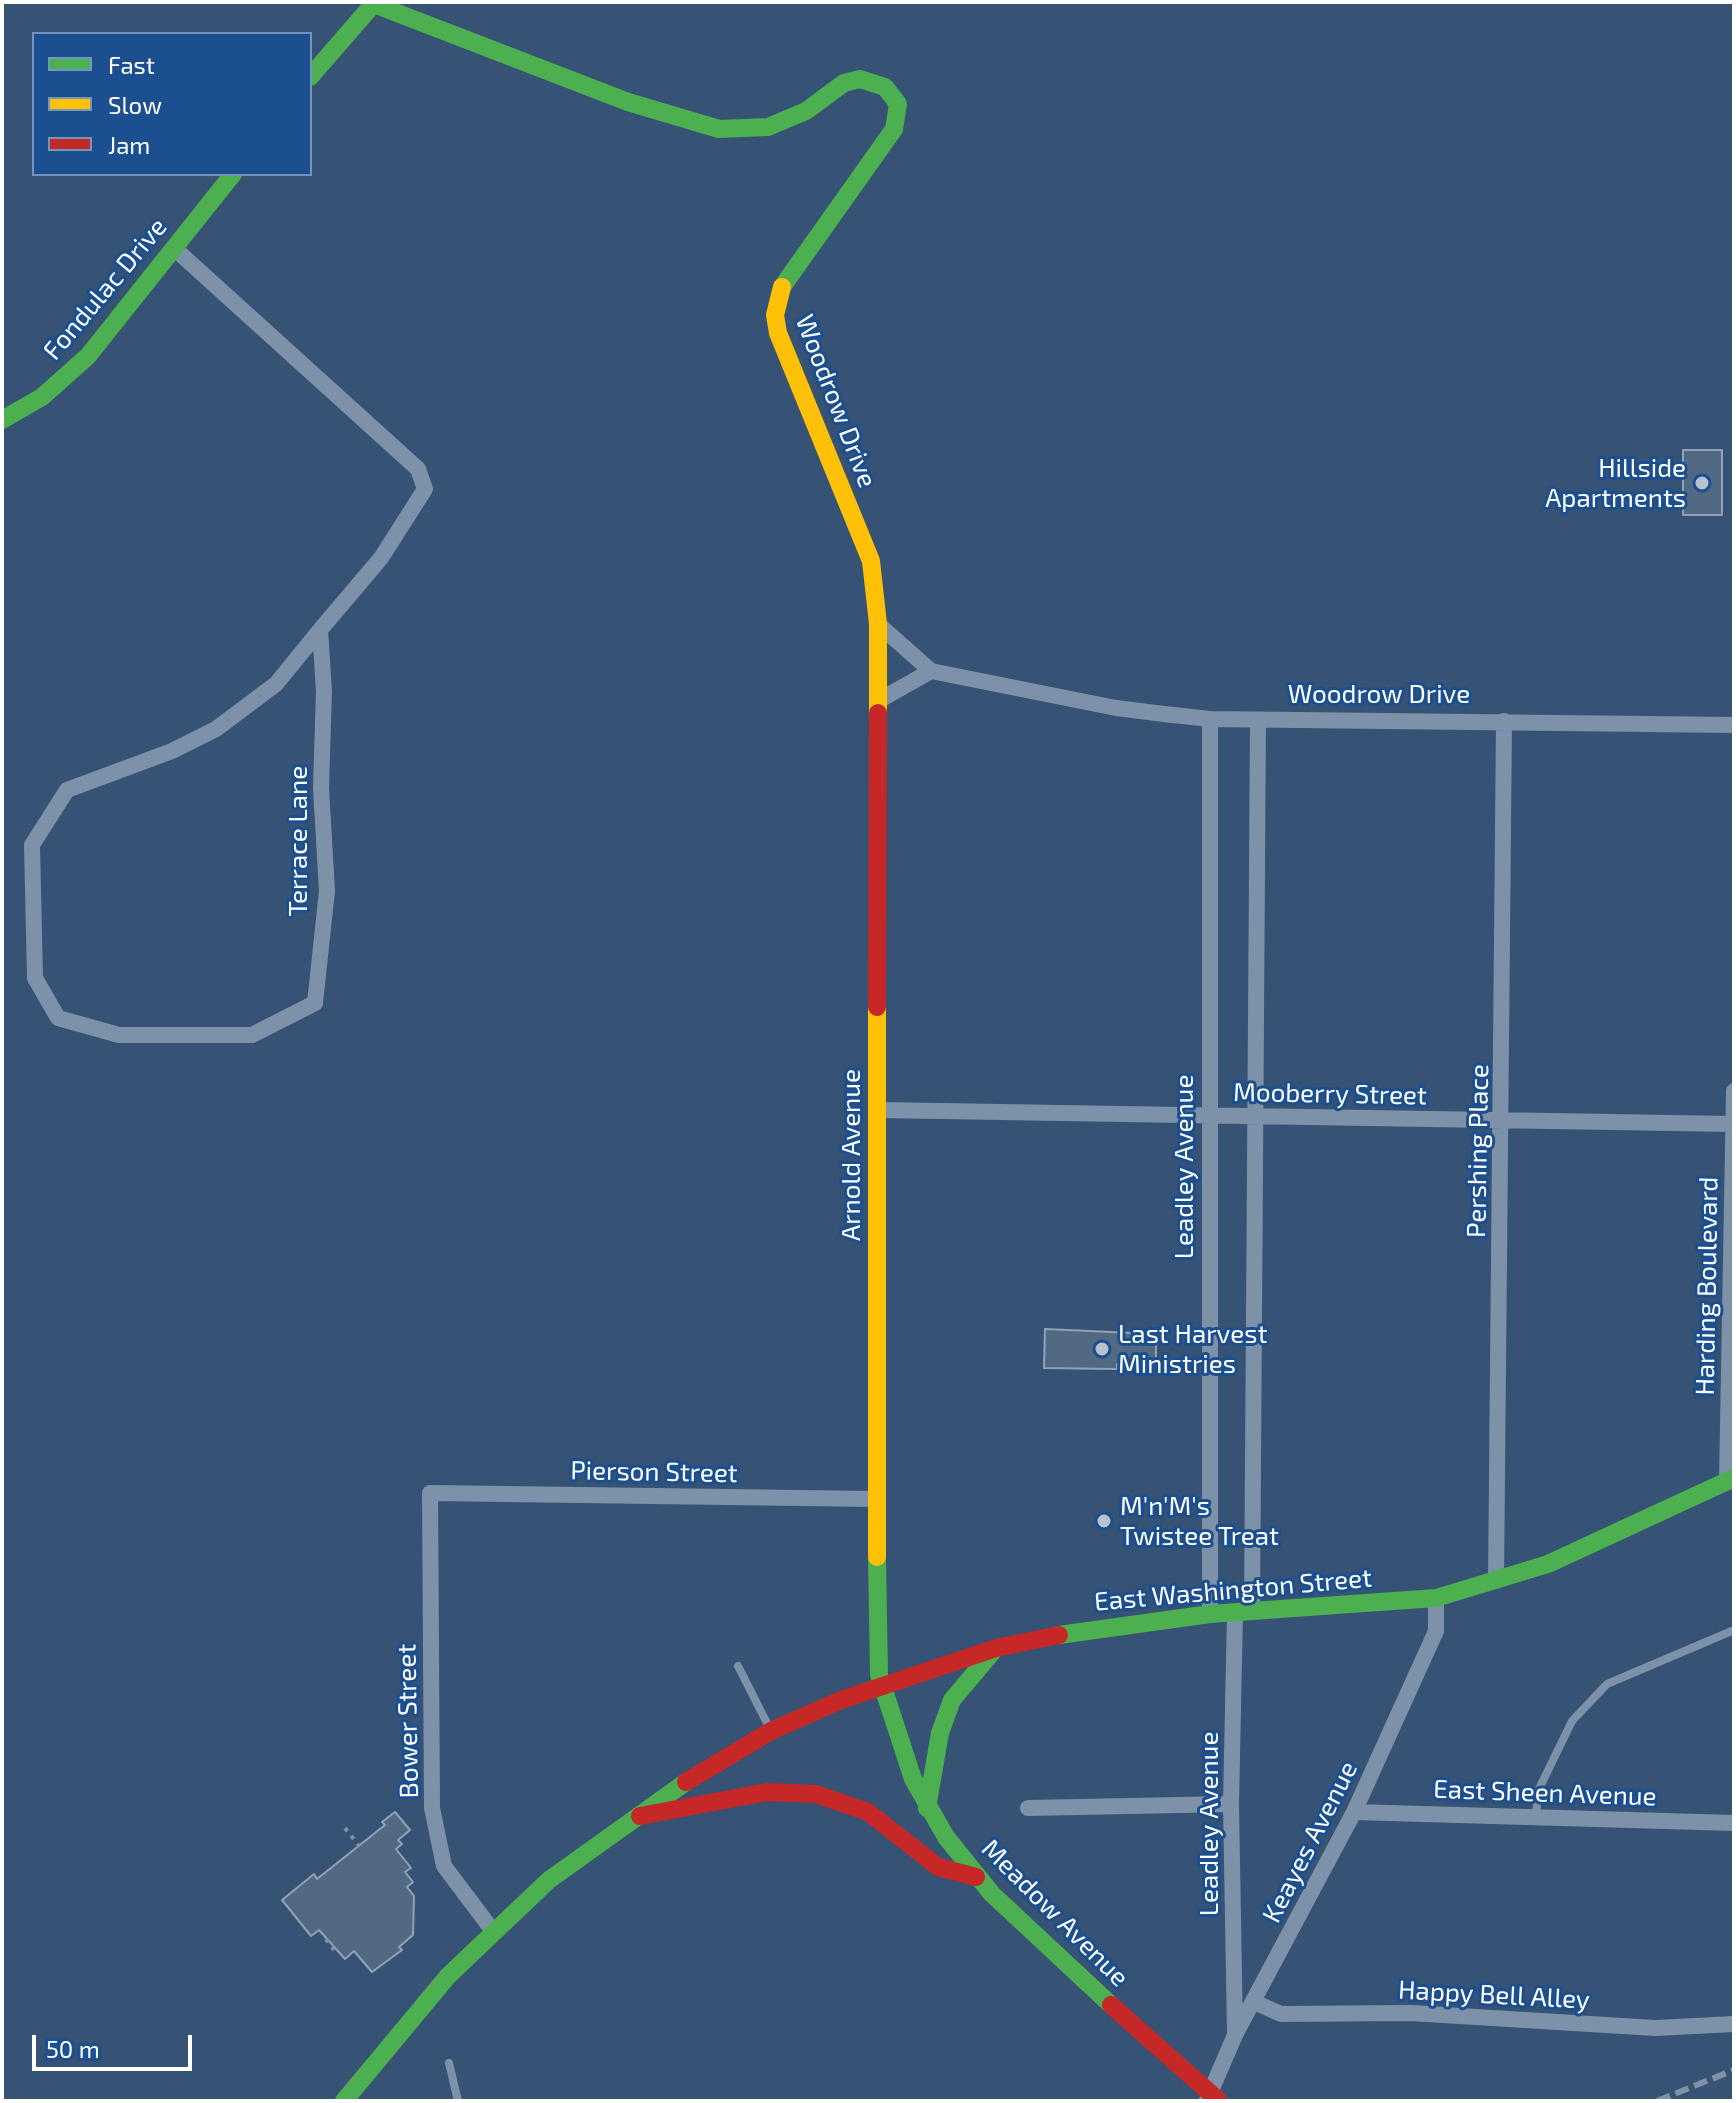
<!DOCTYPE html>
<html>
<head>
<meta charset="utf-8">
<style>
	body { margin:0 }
	#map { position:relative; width:1736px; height:2103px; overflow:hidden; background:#365274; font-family:"Exo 2",sans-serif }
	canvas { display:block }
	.frame { position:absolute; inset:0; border:4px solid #fff; pointer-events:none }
	.legend { position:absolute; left:32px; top:32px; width:280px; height:144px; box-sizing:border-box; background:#1b4f8f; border:2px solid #7695bc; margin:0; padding:10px 14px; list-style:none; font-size:24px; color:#fff }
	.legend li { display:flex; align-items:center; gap:16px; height:40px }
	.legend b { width:40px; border:2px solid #7695bc }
	.scale { position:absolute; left:32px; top:2035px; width:160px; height:36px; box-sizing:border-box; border:4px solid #fff; border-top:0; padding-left:10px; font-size:24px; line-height:28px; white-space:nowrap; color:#fff; -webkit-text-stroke:6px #1b4f8f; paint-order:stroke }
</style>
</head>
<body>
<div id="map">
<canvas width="1736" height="2103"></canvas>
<div class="frame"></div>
<ul class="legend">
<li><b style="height:10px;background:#4caf50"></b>Fast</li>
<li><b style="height:10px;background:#ffc107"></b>Slow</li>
<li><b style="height:10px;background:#c62828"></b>Jam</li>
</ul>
<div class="scale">50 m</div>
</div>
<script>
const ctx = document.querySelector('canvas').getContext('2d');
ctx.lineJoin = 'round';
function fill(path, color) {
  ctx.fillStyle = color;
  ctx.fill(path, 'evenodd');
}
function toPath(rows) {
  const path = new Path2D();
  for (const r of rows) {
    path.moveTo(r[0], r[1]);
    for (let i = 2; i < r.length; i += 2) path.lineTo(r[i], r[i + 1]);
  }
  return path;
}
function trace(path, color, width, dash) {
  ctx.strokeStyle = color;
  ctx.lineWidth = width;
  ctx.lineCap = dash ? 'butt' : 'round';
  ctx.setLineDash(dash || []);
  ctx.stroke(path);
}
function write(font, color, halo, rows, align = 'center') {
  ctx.font = font + ' "Exo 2",sans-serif';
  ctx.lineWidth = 6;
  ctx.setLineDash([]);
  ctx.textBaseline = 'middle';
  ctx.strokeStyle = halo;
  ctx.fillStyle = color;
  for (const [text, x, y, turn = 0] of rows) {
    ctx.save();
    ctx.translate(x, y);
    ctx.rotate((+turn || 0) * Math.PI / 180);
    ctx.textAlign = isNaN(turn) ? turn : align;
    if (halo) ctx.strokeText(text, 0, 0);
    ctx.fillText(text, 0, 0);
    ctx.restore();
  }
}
const building = toPath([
	[1683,450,1722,450,1722,515,1683,515,1683,450],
	[1045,1329,1156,1334,1156,1364,1117,1364,1117,1369,1044,1368,1045,1329],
	[395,1812,410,1830,398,1840,402,1844,396,1849,411,1868,405,1872,413,1882,407,1887,414,1896,413,1935,399,1947,402,1950,372,1972,354,1951,345,1959,319,1930,311,1936,282,1900,314,1874,317,1879,385,1825,382,1822,395,1812]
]);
const path = toPath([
	[345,1828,359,1846],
	[326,1939,334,1950]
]);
const lane = toPath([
	[738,1666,769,1727],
	[1536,1817,1538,1791,1572,1721,1607,1684,1734,1630],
	[449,2063,458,2101]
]);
const street = toPath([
	[175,249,418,469,425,489,381,558,320,630,276,684,216,729,172,751,67,790,32,845,35,978,58,1018,119,1035,252,1035,315,1003,327,891,321,788,324,691,320,630],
	[878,624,931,671,1116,708,1164,714,1210,719,1734,725],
	[878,701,931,671],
	[1210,719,1210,1614],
	[878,1110,1734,1124],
	[1727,1482,1734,1091],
	[1496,1581,1504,721],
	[1252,1612,1258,720],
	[1235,1613,1231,1804,1235,2033],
	[1028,1808,1231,1804],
	[1354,1812,1734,1823],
	[493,1931,444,1866,432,1808,430,1493,876,1499],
	[1254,2002,1281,2014,1411,2013,1655,2028,1734,2024],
	[1207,2100,1235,2035,1354,1812,1436,1631,1436,1598]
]);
const fast = toPath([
	[374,4,628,102,719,129,768,127,806,111,844,83,860,79,885,87,898,104,894,129,782,287],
	[310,77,375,2],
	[2,420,42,397,88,356,233,174],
	[877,1557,879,1675,913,1779,946,1837,992,1894,1111,2005],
	[1059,1635,1210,1614,1436,1598,1548,1564,1734,1478],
	[927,1808,940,1733,952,1700,994,1650],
	[344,2101,448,1976,549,1880,686,1782]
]);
const slow = toPath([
	[782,287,775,315,778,333,871,561,878,624,878,713],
	[877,1557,877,1007]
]);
const jam = toPath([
	[877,1007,878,713],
	[686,1782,771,1731,841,1700,996,1648,1059,1635],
	[640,1816,767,1792,816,1794,868,1812,938,1867,976,1877]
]);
const rail = toPath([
	[1657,2101,1734,2070]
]);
const jamBridge = toPath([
	[1111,2005,1219,2101]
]);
const markers = [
	[1702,483,8,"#b9c2ce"],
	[1102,1349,8,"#b9c2ce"],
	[1104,1521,8,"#b9c2ce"]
];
const streetNames = [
	["Fondulac Drive",105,289,-50],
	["Woodrow Drive",836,401,69],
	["Woodrow Drive",1379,694],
	["Terrace Lane",298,841,-90],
	["Mooberry Street",1330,1094,1],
	["Pershing Place",1478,1151,-89],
	["Arnold Avenue",851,1155,-90],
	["Leadley Avenue",1184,1167,-90],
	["Harding Boulevard",1707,1286,-89],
	["Pierson Street",654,1472,1],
	["East Washington Street",1233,1590,-5],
	["Bower Street",408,1721,-91],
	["East Sheen Avenue",1545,1793,2],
	["Leadley Avenue",1209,1824,-90],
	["Keayes Avenue",1310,1842,-63],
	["Meadow Avenue",1055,1913,45],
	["Happy Bell Alley",1494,1995,3]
];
const poiNames = [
	["Hillside",1686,468,"right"],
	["Apartments",1686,498,"right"],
	["Last Harvest",1118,1334],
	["Ministries",1118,1364],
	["M'n'M's",1120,1506],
	["Twistee Treat",1120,1536]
];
fill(building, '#526984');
trace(building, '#92a2b6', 2);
trace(path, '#7d92a8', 4, [4, 6]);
trace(lane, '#7d92a8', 8);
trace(street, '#7d92a8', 16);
trace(fast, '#4caf50', 18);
trace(slow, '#ffc107', 18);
trace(jam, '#c62828', 18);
trace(rail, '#7e92a7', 6, [14, 6]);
trace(jamBridge, '#c62828', 18);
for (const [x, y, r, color] of markers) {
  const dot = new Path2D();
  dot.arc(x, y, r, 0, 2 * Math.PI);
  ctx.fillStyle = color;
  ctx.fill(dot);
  trace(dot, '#1b4f8f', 3);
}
write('26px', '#fff', '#1b4f8f', streetNames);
write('26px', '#fff', '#1b4f8f', poiNames, 'left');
</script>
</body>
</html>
